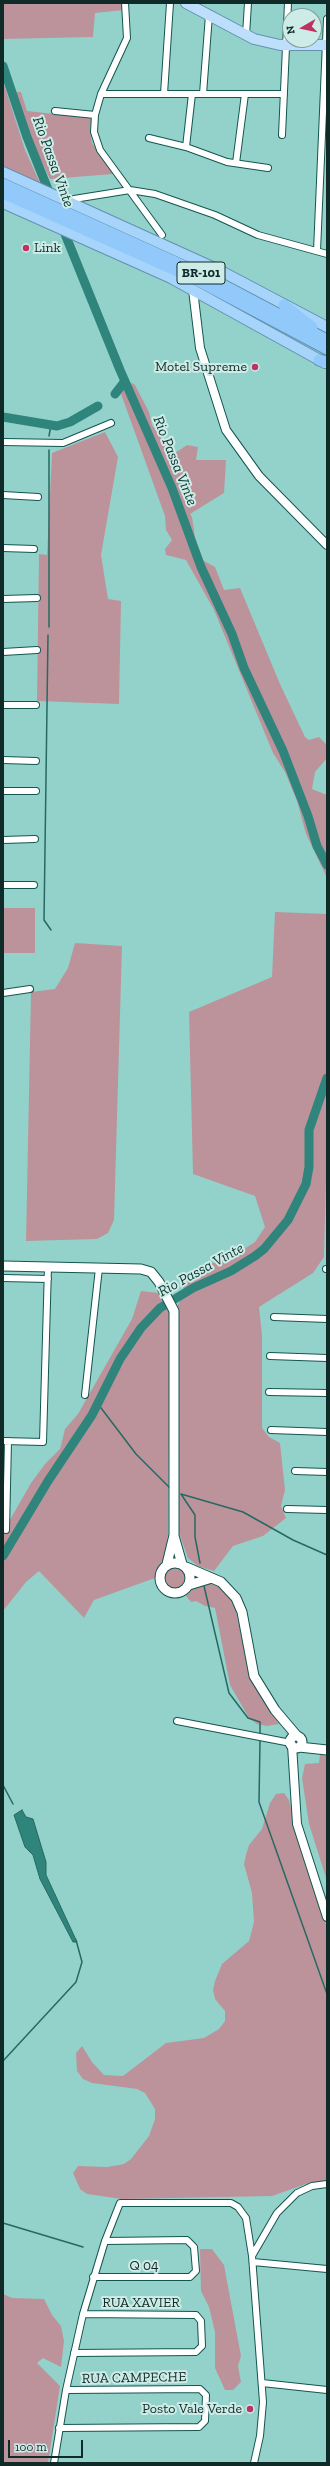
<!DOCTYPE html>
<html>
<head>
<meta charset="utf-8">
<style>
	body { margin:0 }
	#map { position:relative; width:330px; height:2466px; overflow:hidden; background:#93d2ca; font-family:"Zilla Slab",serif }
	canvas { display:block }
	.frame { position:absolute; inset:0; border:4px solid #102a27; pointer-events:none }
	.north { position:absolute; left:282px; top:8px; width:40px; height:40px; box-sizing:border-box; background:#ceece7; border:1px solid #829e9a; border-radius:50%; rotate:261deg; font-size:11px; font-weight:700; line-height:16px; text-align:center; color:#102a27 }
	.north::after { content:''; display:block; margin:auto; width:14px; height:18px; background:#be3161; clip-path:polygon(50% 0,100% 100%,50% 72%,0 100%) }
	.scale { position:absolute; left:8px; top:2440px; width:75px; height:18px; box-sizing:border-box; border:2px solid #102a27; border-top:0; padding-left:5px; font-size:12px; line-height:14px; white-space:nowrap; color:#102a27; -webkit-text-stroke:3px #ceece7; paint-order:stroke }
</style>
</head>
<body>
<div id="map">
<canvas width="330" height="2466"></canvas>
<div class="frame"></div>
<div class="north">N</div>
<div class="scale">100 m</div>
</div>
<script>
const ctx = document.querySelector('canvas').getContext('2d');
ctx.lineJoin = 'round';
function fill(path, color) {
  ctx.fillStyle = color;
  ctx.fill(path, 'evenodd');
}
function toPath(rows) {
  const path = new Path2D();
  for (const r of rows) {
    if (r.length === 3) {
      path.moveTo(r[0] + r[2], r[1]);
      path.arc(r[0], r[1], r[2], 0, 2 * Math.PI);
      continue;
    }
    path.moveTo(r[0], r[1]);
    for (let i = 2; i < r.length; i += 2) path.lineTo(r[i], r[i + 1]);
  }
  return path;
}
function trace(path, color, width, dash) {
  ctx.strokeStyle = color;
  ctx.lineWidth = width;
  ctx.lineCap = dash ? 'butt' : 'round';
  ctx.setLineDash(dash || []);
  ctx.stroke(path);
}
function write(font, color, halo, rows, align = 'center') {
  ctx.font = font + ' "Zilla Slab",serif';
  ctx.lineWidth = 4;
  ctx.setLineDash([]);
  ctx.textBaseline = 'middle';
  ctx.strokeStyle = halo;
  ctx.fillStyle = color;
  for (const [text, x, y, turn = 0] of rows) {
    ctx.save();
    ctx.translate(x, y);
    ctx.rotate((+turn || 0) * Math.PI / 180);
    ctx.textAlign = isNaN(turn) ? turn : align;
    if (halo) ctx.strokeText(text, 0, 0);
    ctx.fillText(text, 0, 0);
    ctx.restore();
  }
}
const green = toPath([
	[3,3,124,3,124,10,95,13,93,37,3,39],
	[3,81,25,150,40,183,3,168],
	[15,92,21,92,27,111,91,118,90,130,92,143,113,174,50,179,33,144],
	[132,383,135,385,149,412,152,425,162,439,169,457,187,445,198,447,196,460,226,460,224,493,190,514,192,517,197,551,204,561,215,567,224,590,240,588,280,684,305,737,309,740,319,737,327,745,327,758,315,772,312,789,327,795,327,878,306,834,297,801,285,772,273,753,214,610,186,560,166,555,165,549,172,540,166,530,165,516,121,394,122,389],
	[105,432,118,457,101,555,108,599,121,601,119,704,37,701,39,554,47,555,52,453],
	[3,908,35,908,35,953,3,953],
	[275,912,327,914,327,1144,324,1257,313,1273,259,1307,262,1335,262,1428,269,1437,280,1443,285,1490,281,1506,286,1518,263,1536,233,1546,214,1571,198,1566,188,1558,179,1533,178,1304,186,1293,180,1281,185,1274,238,1253,255,1242,265,1227,255,1196,193,1174,189,1012,272,977],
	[75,943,122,946,114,1220,108,1233,97,1239,26,1241,31,992,55,989,68,968],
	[141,1291,159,1293,170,1315,168,1534,164,1563,158,1568,155,1578,94,1600,84,1618,39,1571,26,1582,3,1611,3,1532,31,1483,45,1464,60,1449,65,1429,78,1414,132,1319],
	[175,1578,13],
	[208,1583,217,1585,234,1601,250,1678,279,1724,267,1726,257,1724,249,1718,230,1685,215,1608,205,1606,196,1601,191,1602,186,1596,193,1587],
	[320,1754,327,1754,327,1881,309,1824,302,1778,305,1764,319,1763],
	[284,1793,289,1800,300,1847,327,1927,327,2182,306,2184,272,2196,122,2199,87,2194,80,2189,73,2173,78,2166,107,2167,124,2164,131,2159,149,2136,155,2119,155,2109,145,2093,137,2089,92,2083,83,2079,77,2071,76,2053,82,2046,92,2062,104,2075,123,2076,166,2043,204,2038,219,2029,225,2021,225,2011,215,1999,213,1990,215,1981,222,1964,249,1941,254,1922,252,1893,244,1864,246,1855,249,1845,262,1829,270,1803,276,1794],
	[200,2249,212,2249,224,2265,241,2356,238,2366,241,2382,233,2390,225,2390,215,2368,215,2332,209,2307,201,2291],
	[3,2294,12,2298,44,2299,52,2315,61,2326,64,2341,61,2367,43,2358,37,2363,60,2386,48,2463,3,2463]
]);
const water = toPath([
	[22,1810,26,1817,33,1819,46,1862,46,1875,77,1942,73,1942,40,1879,33,1855,25,1847,14,1815,22,1810]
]);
const stream = toPath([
	[49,436,51,425],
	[49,627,49,450],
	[48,635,44,920,51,930],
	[98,1404,136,1454,171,1489],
	[181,1494,243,1512,293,1540,327,1555],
	[181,1494,195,1515,195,1537,200,1563],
	[204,1586,229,1693,248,1718,260,1722,260,1733],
	[260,1740,259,1802,327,1994],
	[3,1785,13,1804],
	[3,2061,76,1982,82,1962,76,1940],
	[3,2223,83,2247]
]);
const river = toPath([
	[3,66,27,137,51,197],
	[61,224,120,370,172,488,201,567,232,634,244,668,283,751,308,816,317,846,327,865],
	[115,394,125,381],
	[3,417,57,426,70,422,98,406],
	[3,1556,48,1481,92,1415,120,1359,141,1328,160,1308,193,1288,231,1271,255,1256,264,1249,288,1220,306,1184,309,1167,309,1130,327,1078]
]);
const minor = toPath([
	[125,3,127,38,101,94,95,115,94,132,100,150,162,235],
	[246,35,248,3],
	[101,94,284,94],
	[164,94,170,3],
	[203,94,209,15],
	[55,111,95,115],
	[282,135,288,3],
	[149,138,186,147,227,162,268,168],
	[186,147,192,94],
	[236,163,245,94],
	[74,199,130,190,155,194,215,215,258,235,327,254],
	[317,251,327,19],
	[3,442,63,443,111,423],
	[3,495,38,497],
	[3,548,34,549],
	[3,599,37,598],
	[3,652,37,650],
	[3,705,36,705],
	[3,760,36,761],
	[3,791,36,791],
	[3,840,35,839],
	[3,885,34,885],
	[3,993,30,989],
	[326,1269,327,1269],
	[3,1278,48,1279],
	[274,1317,327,1319],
	[270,1356,327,1358],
	[269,1392,327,1393],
	[85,1395,99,1268],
	[271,1430,327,1432],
	[3,1441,43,1442,48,1267],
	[295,1471,327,1472],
	[287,1509,327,1510],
	[6,1530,8,1441],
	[177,1721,291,1743],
	[253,2262,327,2269],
	[93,2277,190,2277,196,2271,194,2247,187,2240,105,2241],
	[74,2353,196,2352,202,2346,201,2321,196,2315,83,2314],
	[262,2383,327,2390],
	[59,2428,199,2427,205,2421,206,2395,200,2389,66,2390],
	[54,2463,66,2390,83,2314,105,2241,120,2203,231,2203,238,2207,246,2218,252,2256],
	[254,2463,260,2436,263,2402,252,2256,277,2213,297,2193,312,2186,327,2184]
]);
const tertiary = toPath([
	[193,290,200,348,226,430,259,476,327,545],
	[292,1745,297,1824,327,1917]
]);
const secondary = toPath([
	[3,1266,141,1269,151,1272,159,1282,174,1311,174,1535,167,1564],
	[174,1536,182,1564],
	[175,1578,15],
	[186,1567,221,1582,236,1598,242,1612,254,1676,275,1710,297,1736],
	[189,1585,212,1578],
	[296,1742,6],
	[299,1747,327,1750]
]);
const primary = toPath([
	[186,3,254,39,280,45,327,45]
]);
const trunk = toPath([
	[3,172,219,270,327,327],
	[3,203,171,278,325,363]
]);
const motorway = toPath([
	[3,184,206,276,327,340],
	[3,193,193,278,327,349],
	[284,305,312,327],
	[319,360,327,362]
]);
const markers = [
	[26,248,4,"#be3161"],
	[255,367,4,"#be3161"],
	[250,2409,4,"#be3161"]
];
const shields = [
	[201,273,48]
];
const shieldNames = [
	["BR-101",201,273]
];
const poiNames = [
	["Link",34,248,"left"],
	["Motel Supreme",247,367],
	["Posto Vale Verde",242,2409]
];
const streetNames = [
	["Q 04",144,2266],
	["RUA XAVIER",141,2303],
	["RUA CAMPECHE",134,2378,-1]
];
const waterNames = [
	["Rio Passa Vinte",53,162,70],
	["Rio Passa Vinte",175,461,68],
	["Rio Passa Vinte",201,1270,-29]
];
fill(green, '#bd939b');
fill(water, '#2f847b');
trace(water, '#266962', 1);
trace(stream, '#266962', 1.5);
trace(river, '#2f847b', 9);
trace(minor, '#13564f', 8);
trace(tertiary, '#13564f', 10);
trace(secondary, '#13564f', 11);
trace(primary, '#6491b0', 12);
trace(trunk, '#6491b0', 12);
trace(motorway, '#6491b0', 13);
trace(minor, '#fff', 6);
trace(tertiary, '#fff', 8);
trace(secondary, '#fff', 9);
trace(primary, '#bddffc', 10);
trace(trunk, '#a7d4fb', 10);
trace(motorway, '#91c9fa', 11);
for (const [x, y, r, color] of markers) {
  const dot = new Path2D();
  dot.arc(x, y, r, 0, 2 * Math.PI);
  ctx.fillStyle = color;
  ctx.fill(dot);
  trace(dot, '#ceece7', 1.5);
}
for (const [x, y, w] of shields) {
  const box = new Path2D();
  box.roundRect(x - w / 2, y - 11, w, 22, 3);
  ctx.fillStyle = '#ceece7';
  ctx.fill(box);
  trace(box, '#102a27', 1);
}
write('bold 13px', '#102a27', null, shieldNames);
write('14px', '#102a27', '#ceece7', poiNames, 'right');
write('14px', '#102a27', '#ceece7', streetNames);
write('italic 15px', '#0c3430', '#ceece7', waterNames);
</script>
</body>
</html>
